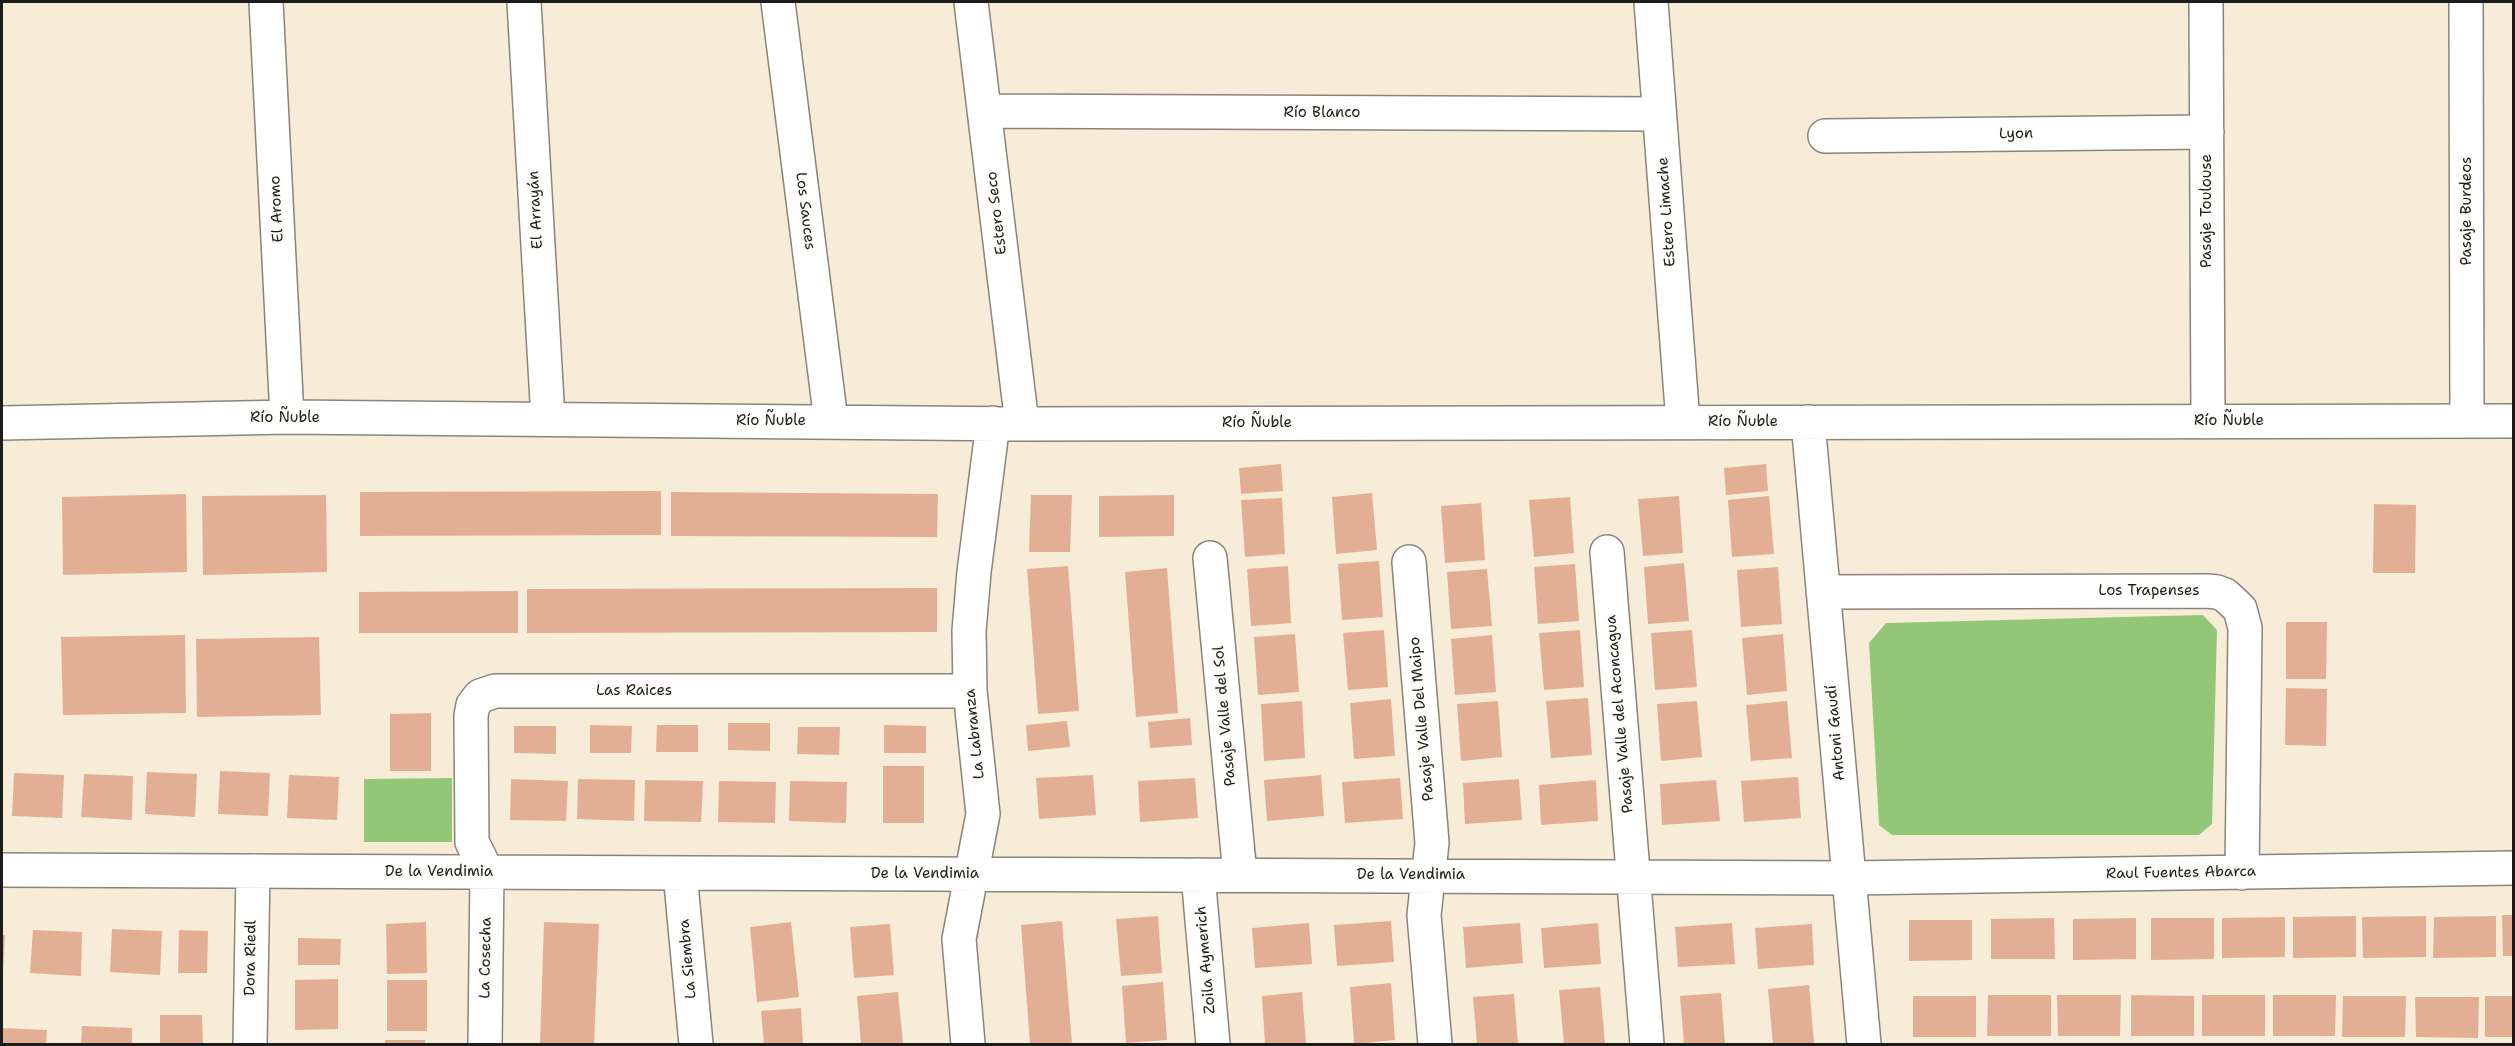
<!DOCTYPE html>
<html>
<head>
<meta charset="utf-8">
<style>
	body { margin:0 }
	#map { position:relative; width:2515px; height:1046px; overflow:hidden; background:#f7ecd8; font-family:"Shantell Sans",sans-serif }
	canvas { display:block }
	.frame { position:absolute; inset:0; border:3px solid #1c1c1c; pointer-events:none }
</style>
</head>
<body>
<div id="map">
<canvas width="2515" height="1046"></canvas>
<div class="frame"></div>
</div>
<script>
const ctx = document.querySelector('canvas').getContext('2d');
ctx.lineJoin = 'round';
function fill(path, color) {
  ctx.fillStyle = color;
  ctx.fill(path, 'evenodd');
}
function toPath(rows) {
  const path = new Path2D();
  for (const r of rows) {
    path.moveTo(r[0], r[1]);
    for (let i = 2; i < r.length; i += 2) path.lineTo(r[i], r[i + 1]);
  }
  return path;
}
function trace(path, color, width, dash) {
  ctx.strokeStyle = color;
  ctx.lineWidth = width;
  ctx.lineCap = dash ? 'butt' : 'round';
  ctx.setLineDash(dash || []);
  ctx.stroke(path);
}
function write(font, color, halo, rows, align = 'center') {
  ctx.font = font + ' "Shantell Sans",sans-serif';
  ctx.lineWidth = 4.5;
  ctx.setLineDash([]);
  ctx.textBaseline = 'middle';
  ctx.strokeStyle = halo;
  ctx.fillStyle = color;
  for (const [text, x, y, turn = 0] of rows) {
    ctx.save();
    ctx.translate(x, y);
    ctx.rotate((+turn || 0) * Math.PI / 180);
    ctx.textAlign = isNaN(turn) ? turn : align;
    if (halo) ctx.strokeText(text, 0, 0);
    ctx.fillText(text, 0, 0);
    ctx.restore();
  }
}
const green = toPath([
	[2203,615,2217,630,2212,824,2199,835,1892,835,1879,825,1869,643,1886,623],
	[452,778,452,842,364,842,364,779]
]);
const building = toPath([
	[1281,464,1283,491,1241,494,1239,468],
	[1766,464,1768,491,1726,495,1724,468],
	[661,491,661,535,360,536,360,492],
	[671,492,938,494,937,537,671,536],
	[1372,493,1377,550,1336,554,1332,497],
	[186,494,187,572,63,575,62,497],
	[326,495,327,572,203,575,202,496],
	[1031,495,1072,495,1070,552,1029,552],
	[1174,495,1174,536,1099,537,1099,496],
	[1679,496,1683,553,1643,556,1638,499],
	[1769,496,1774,554,1732,557,1728,500],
	[1570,497,1574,553,1534,557,1529,500],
	[1282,498,1285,554,1245,557,1241,500],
	[1481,503,1485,560,1445,563,1441,506],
	[2374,504,2416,505,2415,573,2373,573],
	[1379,561,1383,617,1342,620,1338,564],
	[1684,563,1689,621,1648,624,1644,567],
	[1575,564,1579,621,1538,624,1534,567],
	[1068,566,1079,711,1038,714,1027,569],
	[1288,566,1291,623,1251,626,1247,569],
	[1778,567,1782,624,1741,627,1737,570],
	[1167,568,1178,713,1136,717,1125,572],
	[1487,569,1492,626,1451,629,1447,572],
	[937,588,937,632,527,633,527,589],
	[518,591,518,633,359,633,359,592],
	[2286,622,2327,622,2326,679,2286,679],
	[1384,630,1388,687,1348,690,1343,633],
	[1580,630,1584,687,1544,690,1539,633],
	[1692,630,1697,687,1655,690,1651,633],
	[1295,634,1299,692,1258,695,1254,637],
	[1783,634,1787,691,1747,695,1742,638],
	[185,635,186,713,63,715,61,637],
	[1492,635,1496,692,1455,695,1451,639],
	[319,637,321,715,197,717,196,639],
	[2286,688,2327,689,2326,746,2285,745],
	[1588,698,1592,755,1551,758,1546,701],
	[1391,699,1395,756,1354,759,1350,703],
	[1302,701,1305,758,1264,761,1261,704],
	[1498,701,1502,757,1461,761,1457,704],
	[1697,701,1702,757,1661,761,1657,704],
	[1787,701,1792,758,1751,761,1746,705],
	[431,713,431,771,390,771,390,714],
	[1190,718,1192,745,1150,748,1148,722],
	[1067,721,1070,747,1028,751,1026,725],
	[728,723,770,723,770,751,728,750],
	[590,725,632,726,631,753,590,753],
	[657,725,698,725,698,752,656,752],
	[884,725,926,726,926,753,884,753],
	[514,726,556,726,556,754,514,753],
	[798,727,840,727,839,755,797,754],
	[883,766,924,766,924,823,883,823],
	[220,771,270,773,268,816,218,814],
	[147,772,197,774,195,817,145,814],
	[14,773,64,775,62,818,12,816],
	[84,774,133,776,132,820,81,817],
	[289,775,339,777,337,820,287,818],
	[1093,775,1096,815,1039,819,1036,778],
	[1321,775,1324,816,1267,821,1264,780],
	[1798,777,1801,818,1744,822,1741,781],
	[1195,778,1198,818,1140,822,1138,781],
	[1400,778,1403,819,1345,823,1342,782],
	[511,779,568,781,566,821,510,820],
	[578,779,635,780,634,821,577,819],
	[1519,779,1522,820,1465,824,1463,783],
	[645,780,703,781,701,822,644,821],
	[1596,780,1598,821,1541,825,1539,785],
	[1716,780,1720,821,1662,825,1660,784],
	[719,781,776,782,775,823,718,822],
	[790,781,847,782,846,823,789,821],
	[2502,915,2514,915,2514,956,2503,956],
	[1158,916,1162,973,1121,976,1116,919],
	[2356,916,2356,957,2293,958,2293,917],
	[2426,916,2426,957,2363,958,2362,917],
	[2496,916,2496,957,2433,958,2434,917],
	[2285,917,2285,957,2222,958,2222,918],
	[2054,918,2055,959,1991,959,1991,919],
	[2136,918,2136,959,2073,960,2073,919],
	[2151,918,2214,918,2214,959,2151,960],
	[1909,920,1972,920,1972,960,1909,961],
	[1062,921,1072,1044,1030,1044,1021,925],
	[1391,921,1394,962,1337,966,1334,925],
	[426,922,427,973,387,974,386,924],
	[544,922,599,924,594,1044,540,1044],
	[791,922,799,997,757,1002,750,927],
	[1309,923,1312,964,1255,968,1252,928],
	[1520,923,1523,963,1466,968,1463,927],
	[1598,923,1601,964,1544,968,1541,928],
	[1732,923,1735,964,1678,967,1675,927],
	[890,924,894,975,854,978,850,927],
	[1812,924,1814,965,1758,969,1755,928],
	[112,929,162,931,160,975,110,972],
	[33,930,82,932,81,976,30,973],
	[179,930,208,931,207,973,178,973],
	[2,935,5,935,3,973,2,973],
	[298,938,341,939,340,965,298,965],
	[338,979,338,1029,295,1030,295,980],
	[387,980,427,980,427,1031,387,1031],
	[1163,982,1167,1040,1126,1043,1122,986],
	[1391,983,1395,1040,1354,1044,1350,987],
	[1809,985,1814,1043,1773,1044,1768,989],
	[1600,987,1605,1044,1564,1044,1559,990],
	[898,992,903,1044,861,1044,857,996],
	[1302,992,1306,1044,1265,1044,1262,996],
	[1721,993,1725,1044,1684,1044,1680,996],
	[1514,994,1518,1044,1477,1044,1473,997],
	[1988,995,2051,995,2051,1036,1987,1036],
	[2057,995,2121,995,2120,1036,2058,1036],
	[2131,995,2194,996,2194,1036,2131,1036],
	[2202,995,2265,995,2265,1036,2202,1036],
	[2273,995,2336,995,2335,1036,2273,1036],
	[1913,996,1976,996,1976,1037,1913,1037],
	[2343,996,2406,996,2405,1037,2342,1037],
	[2485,996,2514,996,2514,1037,2485,1037],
	[2415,997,2479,997,2478,1038,2416,1037],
	[801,1008,803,1044,764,1044,761,1011],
	[160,1015,202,1015,203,1044,160,1044],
	[82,1026,132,1028,132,1044,81,1044],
	[2,1028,47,1030,46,1044,2,1044],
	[385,1040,425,1040,425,1044,385,1044]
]);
const minor = toPath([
	[266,2,287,417],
	[524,2,548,419],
	[778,2,831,421],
	[971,2,1022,424],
	[1651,2,1683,422],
	[2206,2,2208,421],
	[2466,2,2467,421],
	[985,111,1659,114],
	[1825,136,2207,132],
	[1808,422,1864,1044],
	[2,423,287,417,1022,424,2514,421],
	[1607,552,1647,1044],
	[1210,558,1240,875],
	[1409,562,1431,830,1432,843,1424,915,1435,1044],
	[1823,592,2207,591,2217,592,2225,595,2240,609,2245,628,2242,873],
	[2,870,1849,878,2514,868],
	[680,873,696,1044],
	[1198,875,1213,1044],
	[250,1044,253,871],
	[485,1044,487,872,472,842,471,716,473,705,480,696,495,691,970,691],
	[968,1044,959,939,983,814,970,691,969,631,974,572,993,423]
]);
const streetNames = [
	["Río Blanco",1322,113],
	["Lyon",2016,134,-1],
	["El Aromo",277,209,-93],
	["El Arrayán",536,210,-93],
	["Los Sauces",805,211,83],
	["Pasaje Toulouse",2207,211,-90],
	["Pasaje Burdeos",2467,211,-90],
	["Estero Limache",1667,212,-94],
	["Estero Seco",997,213,-97],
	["Río Ñuble",285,418],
	["Río Ñuble",771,421],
	["Río Ñuble",2229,421],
	["Río Ñuble",1743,422],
	["Río Ñuble",1257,423],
	["Los Trapenses",2149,591],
	["Las Raices",634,691],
	["Pasaje Valle del Aconcagua",1620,714,-95],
	["Pasaje Valle del Sol",1225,716,-95],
	["Pasaje Valle Del Maipo",1422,719,-95],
	["Antoni Gaudí",1836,733,-95],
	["La Labranza",975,734,-96],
	["De la Vendimia",439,872],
	["Raul Fuentes Abarca",2181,873,-1],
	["De la Vendimia",925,874],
	["De la Vendimia",1411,875],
	["Dora Riedl",251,958,-89],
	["La Cosecha",486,958,-89],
	["La Siembra",688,959,-95],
	["Zoila Aymerich",1206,960,-95]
];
fill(green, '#93c778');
fill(building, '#e3af94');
trace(minor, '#8a847a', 36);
trace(minor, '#fff', 33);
write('15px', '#1c1c1c', '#fdfcf7', streetNames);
</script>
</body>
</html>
